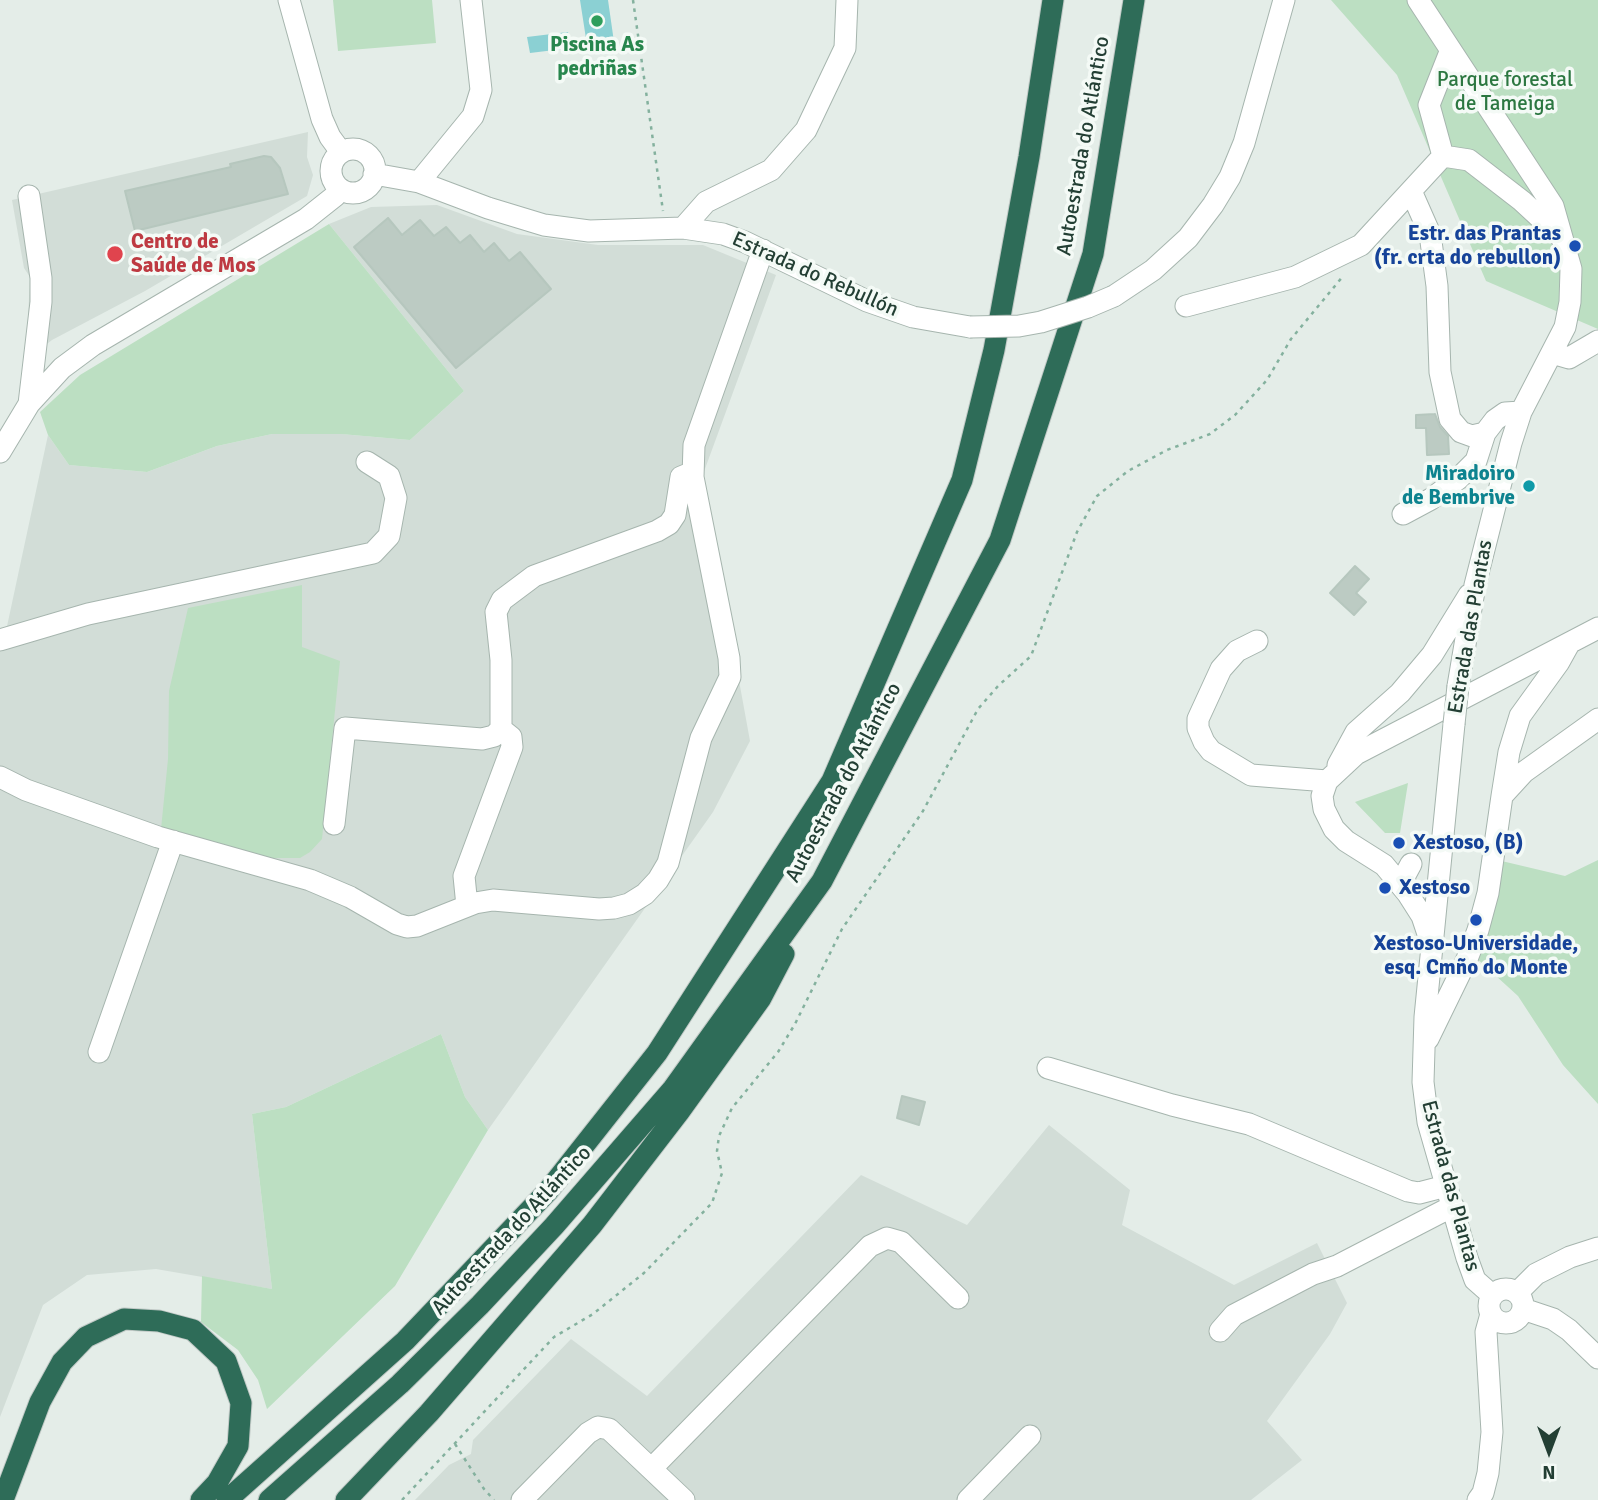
<!DOCTYPE html>
<html>
<head>
<meta charset="utf-8">
<style>
	body { margin:0 }
	#map { position:relative; width:1598px; height:1500px; overflow:hidden; background:#e4ede8; font-family:Signika,sans-serif }
	canvas { display:block }
	.north { position:absolute; left:1514px; top:1416px; width:70px; height:70px; -webkit-text-stroke:5px #f4faf6; paint-order:stroke; rotate:180deg; font-size:19px; font-weight:700; line-height:28px; text-align:center; color:#233f34 }
	.north::after { content:''; display:block; margin:auto; width:24px; height:32px; background:#233f34; clip-path:polygon(50% 0,100% 100%,50% 72%,0 100%) }
</style>
</head>
<body>
<div id="map">
<canvas width="1598" height="1500"></canvas>
<div class="north">N</div>
</div>
<script>
const ctx = document.querySelector('canvas').getContext('2d');
ctx.lineJoin = 'round';
function fill(path, color) {
  ctx.fillStyle = color;
  ctx.fill(path, 'evenodd');
}
function toPath(rows) {
  const path = new Path2D();
  for (const r of rows) {
    if (r.length === 3) {
      path.moveTo(r[0] + r[2], r[1]);
      path.arc(r[0], r[1], r[2], 0, 2 * Math.PI);
      continue;
    }
    path.moveTo(r[0], r[1]);
    for (let i = 2; i < r.length; i += 2) path.lineTo(r[i], r[i + 1]);
  }
  return path;
}
function trace(path, color, width, dash) {
  ctx.strokeStyle = color;
  ctx.lineWidth = width;
  ctx.lineCap = dash ? 'butt' : 'round';
  ctx.setLineDash(dash || []);
  ctx.stroke(path);
}
function write(font, color, halo, rows, align = 'center') {
  ctx.font = font + ' Signika,sans-serif';
  ctx.lineWidth = 7;
  ctx.setLineDash([]);
  ctx.textBaseline = 'middle';
  ctx.strokeStyle = halo;
  ctx.fillStyle = color;
  for (const [text, x, y, turn = 0] of rows) {
    ctx.save();
    ctx.translate(x, y);
    ctx.rotate((+turn || 0) * Math.PI / 180);
    ctx.textAlign = isNaN(turn) ? turn : align;
    if (halo) ctx.strokeText(text, 0, 0);
    ctx.fillText(text, 0, 0);
    ctx.restore();
  }
}
const built = toPath([
	[308,132,307,157,313,175,307,196,145,291,52,340,26,360,30,277,24,268,12,200],
	[437,205,517,234,598,245,703,245,776,275,702,477,750,741,713,812,488,1130,465,1097,441,1034,286,1107,252,1114,272,1289,156,1269,87,1275,43,1305,0,1417,0,633,6,631,48,435,69,465,147,472,217,446,272,434,341,434,410,440,464,391,329,224,371,207],
	[1049,1125,1130,1190,1122,1225,1234,1285,1317,1243,1347,1303,1330,1334,1267,1421,1302,1460,1251,1500,415,1500,449,1465,471,1454,473,1440,571,1339,647,1396,861,1175,967,1225]
]);
const green = toPath([
	[333,0,432,0,436,43,338,51],
	[1331,0,1598,0,1598,329,1486,281,1397,75],
	[329,224,464,391,410,440,341,434,272,434,217,446,147,472,69,465,48,435,40,412,80,375],
	[302,585,302,647,340,661,322,839,310,852,300,858,262,858,161,829,168,759,169,691,188,608],
	[1408,783,1400,833,1385,833,1355,802],
	[1489,858,1565,876,1598,860,1598,1104,1563,1065,1518,996,1473,955,1495,909],
	[441,1034,465,1097,488,1130,395,1286,267,1409,258,1380,238,1350,201,1322,202,1276,272,1289,252,1114,286,1107]
]);
const water = toPath([
	[580,0,608,0,614,42,587,45],
	[568,32,571,48,530,53,527,37]
]);
const building = toPath([
	[264,156,271,157,280,168,288,194,135,231,125,191,231,167,230,164,264,156],
	[388,218,402,235,420,220,434,236,446,227,460,243,470,235,484,252,494,243,509,261,520,252,551,289,456,368,354,247,388,218],
	[1435,414,1440,427,1448,436,1449,454,1427,455,1426,428,1416,428,1416,415,1435,414],
	[1355,566,1369,579,1356,593,1366,602,1354,615,1330,593,1355,566],
	[902,1096,925,1102,919,1125,897,1118,902,1096]
]);
const path = toPath([
	[633,0,663,211],
	[455,1444,484,1489,494,1500],
	[402,1500,554,1337,593,1314,644,1273,712,1203,722,1173,717,1151,719,1136,732,1108,778,1052,795,1024,842,929,923,811,978,709,998,686,1031,656,1077,532,1097,496,1128,471,1167,450,1210,434,1235,415,1267,380,1291,339,1344,275]
]);
const minor = toPath([
	[289,0,322,119,330,137,341,152],
	[1418,0,1553,206,1571,269,1570,302,1565,327,1521,412,1511,443,1475,585,1458,686],
	[353,171,22],
	[1443,156,1469,160,1522,201,1562,238],
	[1443,156,1429,105,1450,52],
	[374,174,419,182,488,208,544,225,589,231,683,228,723,234,745,242,867,301,913,317,970,327],
	[419,182,473,116,481,90,471,0],
	[1411,191,1430,234,1437,286,1440,372,1450,419,1461,432,1472,436,1485,433,1495,420,1505,413,1521,412],
	[29,196,41,278,41,302,29,404],
	[683,228,706,202,771,170,806,130,845,48,847,0],
	[1114,296,1153,270,1188,238,1213,205,1230,177,1244,143,1284,0],
	[1186,306,1295,277,1361,245,1443,156],
	[1552,353,1569,358,1598,341],
	[0,452,29,404,62,368,93,345,306,219,335,196,340,189],
	[1403,514,1431,499,1458,479,1476,461,1485,433],
	[0,640,88,614,373,553,389,536,396,498,389,476,367,462],
	[1257,641,1237,651,1221,669,1198,719,1198,728,1204,742,1211,751,1251,775,1327,781],
	[1454,724,1425,1017,1423,1082,1428,1122,1467,1258,1475,1280,1492,1295],
	[1338,765,1356,732,1400,693,1432,655,1469,595],
	[0,777,26,790,158,837,310,880,350,897,397,924,407,927,417,926,475,903,493,900,599,909,614,908,629,904,645,894,658,880,668,863,701,738,730,677,729,658,693,477,694,445,763,250],
	[1502,796,1509,752,1520,716,1559,662,1569,644],
	[334,824,345,728,482,739,494,736,501,729,501,660,496,612,502,600,534,576,657,531,669,524,675,515,681,477,693,472],
	[1411,864,1404,877,1408,894,1422,916,1430,940],
	[1408,894,1384,865,1346,841,1334,829,1324,809,1322,796,1327,781,1356,754,1598,628],
	[467,906,464,876,512,747,511,737,501,729],
	[1428,1039,1467,959,1478,930,1488,893,1502,796,1524,772,1598,719],
	[99,1052,173,841],
	[1048,1068,1172,1105,1249,1124,1408,1191,1419,1193,1446,1186],
	[1506,1306,17],
	[1517,1293,1536,1274,1570,1257,1598,1248],
	[1523,1309,1553,1319,1569,1330,1598,1358],
	[1220,1331,1234,1315,1313,1274,1337,1266,1453,1206],
	[652,1468,870,1246,887,1238,901,1242,958,1298],
	[522,1500,588,1433,598,1427,609,1429,684,1500],
	[968,1500,1030,1436],
	[1478,1500,1483,1493,1488,1473,1492,1432,1486,1332,1491,1314]
]);
const highway = toPath([
	[3,1500,40,1402,62,1362,86,1337,124,1319,159,1321,193,1330,226,1361,241,1403,238,1446,217,1483,201,1500],
	[227,1500,405,1341,548,1191,657,1053,832,781,962,480,994,350,1029,157,1053,0],
	[269,1500,400,1384,480,1305,554,1226,672,1090,822,881,1000,540,1093,254,1134,0],
	[346,1500,429,1413,592,1225,679,1112,761,998,784,954]
]);
const minorBridge = toPath([
	[970,327,1019,326,1041,322,1088,307,1114,296],
	[1454,724,1458,686]
]);
const markers = [
	[597,21,7,"#2e9e5b"],
	[1575,246,7,"#1a4fb4"],
	[115,254,9,"#e0444e"],
	[1529,486,7,"#0f9aa8"],
	[1399,843,7,"#1a4fb4"],
	[1385,888,7,"#1a4fb4"],
	[1476,920,7,"#1a4fb4"]
];
const leisureNames = [
	["Piscina As",597,45],
	["pedriñas",597,69]
];
const parkNames = [
	["Parque forestal",1505,80],
	["de Tameiga",1505,104]
];
const streetNames = [
	["Autoestrada do Atlántico",1084,146,-80],
	["Estrada do Rebullón",815,275,24],
	["Estrada das Plantas",1471,627,-80],
	["Autoestrada do Atlántico",844,783,-62],
	["Estrada das Plantas",1450,1186,75],
	["Autoestrada do Atlántico",512,1231,-47]
];
const transitNames = [
	["Estr. das Prantas",1561,234,"right"],
	["(fr. crta do rebullon)",1561,258,"right"],
	["Xestoso, (B)",1413,843],
	["Xestoso",1399,888],
	["Xestoso-Universidade,",1476,944,"center"],
	["esq. Cmño do Monte",1476,968,"center"]
];
const healthNames = [
	["Centro de",131,242],
	["Saúde de Mos",131,266]
];
const cultureNames = [
	["Miradoiro",1515,474],
	["de Bembrive",1515,498]
];
fill(built, '#d2ddd7');
fill(green, '#bcdfc2');
fill(water, '#8bd0d3');
fill(building, '#bccbc3');
trace(building, '#b6c7be', 2);
trace(minor, '#a6b5ae', 23);
trace(highway, '#c1c9c6', 23);
trace(path, '#84b19e', 2.5, [3.5, 5]);
trace(minor, '#fff', 21);
trace(highway, '#2e6c58', 21);
trace(minorBridge, '#a6b5ae', 23, []);
trace(minorBridge, '#fff', 21);
for (const [x, y, r, color] of markers) {
  const dot = new Path2D();
  dot.arc(x, y, r, 0, 2 * Math.PI);
  ctx.fillStyle = color;
  ctx.fill(dot);
  trace(dot, '#f4faf6', 2.5);
}
write('bold 21px', '#27864d', '#f4faf6', leisureNames);
write('21px', '#2c7741', '#f4faf6', parkNames);
write('21px', '#233f34', '#f4faf6', streetNames);
write('bold 21px', '#164399', '#f4faf6', transitNames, 'left');
write('bold 21px', '#be3a42', '#f4faf6', healthNames, 'left');
write('bold 21px', '#0d838f', '#f4faf6', cultureNames, 'right');
</script>
</body>
</html>
